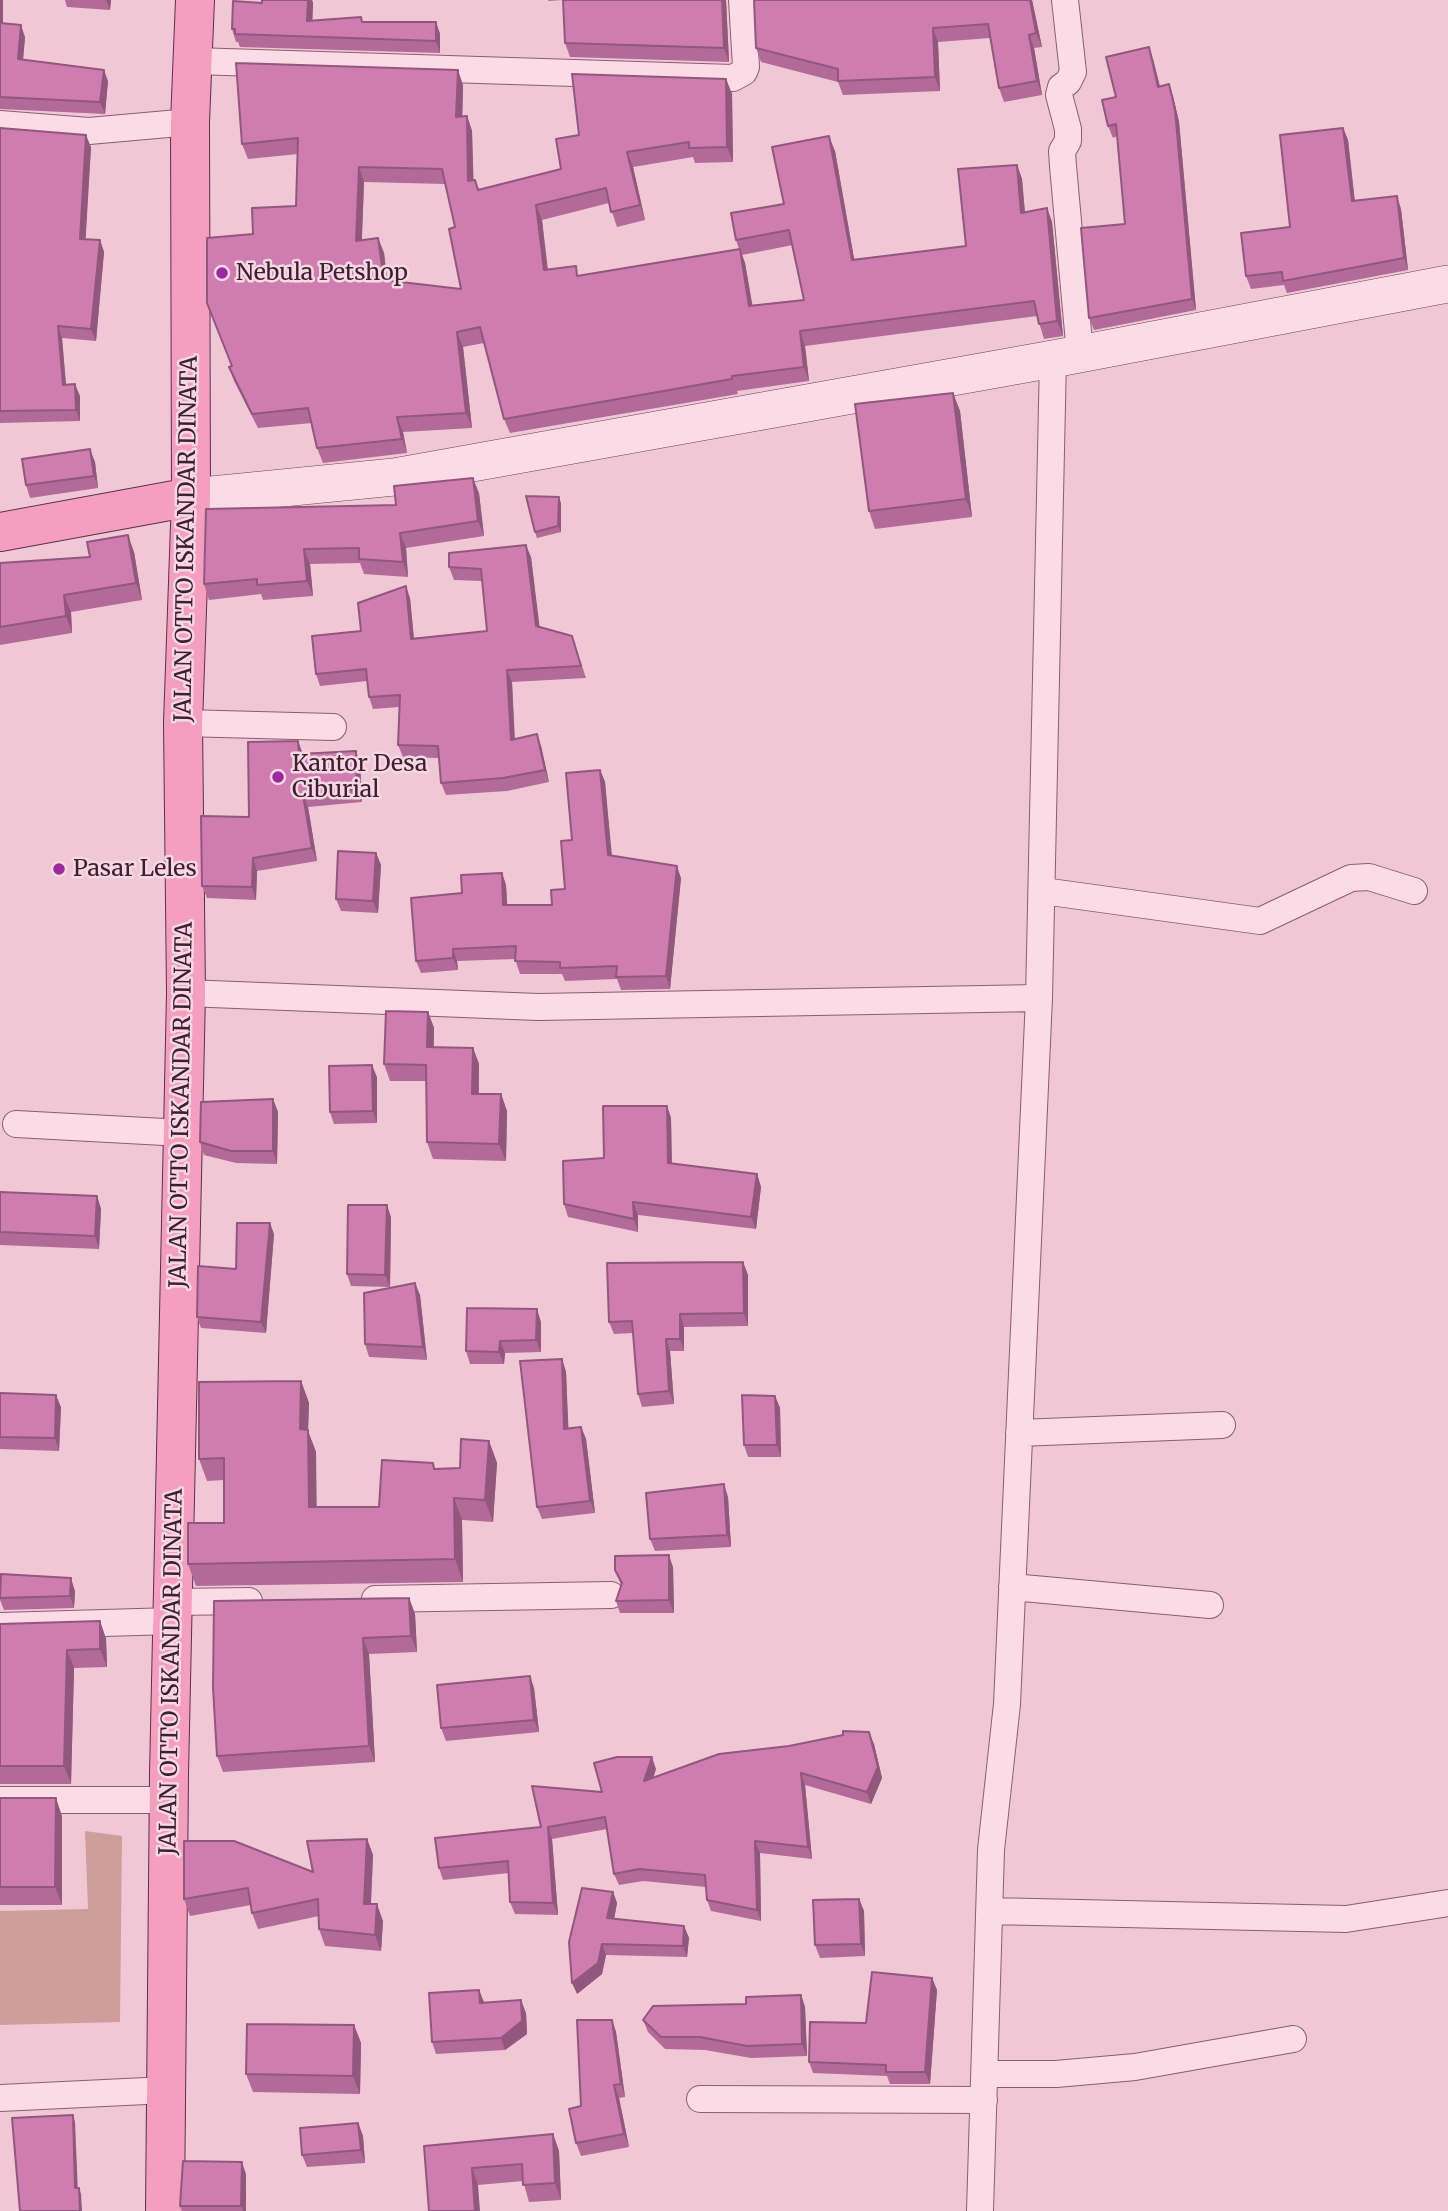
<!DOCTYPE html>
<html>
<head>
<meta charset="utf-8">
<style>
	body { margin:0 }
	canvas { display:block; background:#f0c7d5 }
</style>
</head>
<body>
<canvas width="1448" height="2211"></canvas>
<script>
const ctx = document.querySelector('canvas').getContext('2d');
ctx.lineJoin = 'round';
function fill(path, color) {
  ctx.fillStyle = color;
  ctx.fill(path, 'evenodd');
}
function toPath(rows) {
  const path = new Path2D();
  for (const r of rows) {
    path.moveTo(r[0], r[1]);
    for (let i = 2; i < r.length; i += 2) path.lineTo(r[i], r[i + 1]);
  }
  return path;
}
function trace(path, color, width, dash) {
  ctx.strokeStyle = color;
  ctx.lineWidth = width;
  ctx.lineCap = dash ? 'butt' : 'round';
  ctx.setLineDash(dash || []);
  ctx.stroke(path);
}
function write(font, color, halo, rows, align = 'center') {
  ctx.font = font + ' Merriweather,serif';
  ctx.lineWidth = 5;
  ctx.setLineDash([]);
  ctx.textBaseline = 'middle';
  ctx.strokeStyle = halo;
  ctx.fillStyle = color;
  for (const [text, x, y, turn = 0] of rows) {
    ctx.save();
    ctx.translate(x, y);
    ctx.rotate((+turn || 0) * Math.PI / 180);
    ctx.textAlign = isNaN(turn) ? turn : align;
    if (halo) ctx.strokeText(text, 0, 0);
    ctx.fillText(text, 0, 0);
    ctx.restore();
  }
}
const green = toPath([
	[85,1831,122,1836,120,2022,0,2025,0,1911,88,1909]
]);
const street = toPath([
	[1065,0,1073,72,1068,82,1061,87,1059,95,1068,129,1068,141,1062,151,1063,166,1080,354],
	[194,61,733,78,744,72,746,67,742,0],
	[0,124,89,131,190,122],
	[183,723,333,727],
	[1043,891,1260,921,1351,878,1369,877,1414,891],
	[186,993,538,1007,1039,998],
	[16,1124,183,1133],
	[1019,1433,1222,1425],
	[1012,1587,1210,1605],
	[375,1599,611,1595],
	[174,1602,249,1601],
	[0,1626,173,1621],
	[0,1800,169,1800],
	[990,1911,1346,1919,1448,1903],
	[985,2074,1056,2074,1135,2067,1293,2039],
	[0,2098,167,2090],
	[700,2099,984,2100],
	[980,2211,991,1850,1007,1704,1039,998,1053,359]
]);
const secondary = toPath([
	[191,497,394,477,1053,359,1448,284]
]);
const primary = toPath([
	[0,532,191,497],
	[165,2211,169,1774,186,993,183,723,191,497,190,122,195,0]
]);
const wall = toPath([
	[0,0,3,0,3,23,25,37,23,60,108,81,105,114,0,109],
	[65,0,111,0,110,10,67,7],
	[262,0,312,0,313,3,312,21,363,22,436,22,440,34,440,53,240,47,238,42,236,42,232,29,262,3],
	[548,0,726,0,729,62,570,57,565,43,563,0,548,1],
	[754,0,1032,0,1042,47,1034,48,1042,95,1004,102,999,88,990,38,938,42,940,91,843,95,838,82,761,62,756,48],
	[1153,59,1160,87,1173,96,1179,122,1196,310,1094,330,1089,318,1125,224,1117,136,1113,138,1108,126,1116,97],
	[726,79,732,94,733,162,695,163,693,157,633,167,645,220,617,227,609,203,542,220,548,269,580,276,739,249,736,240,784,204,835,151,854,259,966,246,1017,165,1022,179,1025,212,1047,208,1052,222,1063,336,1044,339,1037,316,805,346,809,381,737,391,738,394,510,433,504,419,484,343,463,347,472,428,403,432,407,453,323,463,317,448,312,423,258,428,234,381,229,367,232,366,253,234,296,206,298,154,248,159,242,144,463,85,462,116,467,116,472,131,473,180,479,189,561,169,579,135],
	[364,182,445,184,455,227,461,289,387,280,384,253,378,238,362,240],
	[793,245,804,300,752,305,745,263,742,255],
	[0,128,91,147,85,239,100,240,104,252,96,341,62,338,66,385,80,396,80,421,0,423],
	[1343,128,1348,140,1355,201,1401,209,1408,270,1287,293,1284,285,1251,289,1246,276,1290,227],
	[953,393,960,411,972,517,875,529,869,511],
	[95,462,98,488,30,498,26,485],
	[479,493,484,536,406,548,408,577,364,574,360,563,310,564,313,596,263,600,261,594,209,600,204,584,396,505],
	[559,497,561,504,561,532,537,538,535,532],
	[134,552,142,600,71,612,72,633,0,645,0,563,90,557],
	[531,557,539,627,572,636,586,678,512,682,515,739,541,746,549,782,507,791,446,795,441,783,439,758,403,757,398,745,399,707,373,709,369,697,367,681,320,686,316,674,361,631,410,598,414,638,487,631,482,581,454,580,449,567],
	[356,751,360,764,362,802,308,807,317,861,257,871,256,900,207,898,202,886,249,817,303,754],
	[600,770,605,782,611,855,681,878,670,989,621,990,617,979,565,981,562,974,520,974,515,959,457,961,458,970,421,973,416,961,462,893,502,873,506,885,507,905,552,905,565,889,572,840],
	[376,853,381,865,378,913,341,911,336,899],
	[428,1012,434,1028,434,1047,473,1048,479,1064,479,1094,501,1094,507,1111,506,1161,433,1159,427,1142,426,1081,390,1081,384,1064],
	[377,1077,377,1123,334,1124,330,1112],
	[273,1099,278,1112,277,1164,236,1163,204,1155,200,1142],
	[667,1106,671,1118,672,1164,757,1174,761,1187,756,1229,638,1215,638,1232,568,1217,564,1204,604,1158],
	[0,1192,97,1196,101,1209,99,1249,0,1245],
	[391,1217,390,1287,351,1286,347,1274],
	[274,1234,266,1333,201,1328,197,1317,236,1269],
	[743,1262,748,1275,748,1326,684,1327,684,1351,670,1351,674,1404,642,1407,638,1394,633,1333,614,1334,609,1322],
	[420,1295,427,1360,369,1357,365,1344],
	[541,1322,541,1352,505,1353,504,1364,470,1364,466,1351],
	[562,1359,566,1372,568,1428,581,1427,586,1439,595,1513,542,1519,537,1507],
	[301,1381,309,1403,308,1431,316,1452,316,1507,379,1507,433,1463,435,1469,460,1468,489,1441,497,1463,493,1522,462,1520,463,1582,196,1586,188,1564,224,1523,224,1480,207,1481,199,1459],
	[0,1393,61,1407,59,1451,0,1449],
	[775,1396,780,1408,781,1457,748,1457,744,1445],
	[728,1497,731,1547,655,1551,650,1539],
	[673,1567,674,1613,620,1613,616,1601,621,1585,615,1570],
	[0,1586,75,1591,74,1608,4,1610,0,1600],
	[409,1598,415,1614,417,1652,369,1654,375,1762,223,1772,217,1756],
	[100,1621,106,1639,107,1667,74,1668,71,1784,0,1784,0,1624],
	[534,1688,539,1732,446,1741,441,1728],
	[874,1744,882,1778,871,1804,805,1785,812,1859,760,1853,761,1921,711,1911,707,1900,706,1887,643,1881,619,1885,614,1874,607,1829,552,1839,558,1915,515,1914,510,1902,509,1873,443,1880,439,1868,541,1827,602,1792,656,1769,653,1778],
	[0,1798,62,1816,62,1905,0,1905],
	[367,1839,373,1855,371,1904,383,1921,381,1951,325,1946,319,1929,319,1916,258,1929,252,1913,251,1905,190,1916,184,1899,313,1872],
	[613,1892,617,1903,614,1919,684,1926,689,1938,687,1957,606,1955,602,1974,577,1994],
	[859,1899,864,1911,865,1956,820,1958,815,1945],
	[932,1978,937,1990,930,2084,890,2084,887,2076,813,2073,809,2062],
	[801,1995,805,2007,807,2056,751,2058,705,2050,665,2049,648,2032,643,2020],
	[484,2003,526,2013,527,2034,505,2050,436,2054,432,2042],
	[612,2020,616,2032,625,2097,619,2098,629,2147,581,2156,576,2143,581,2106],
	[354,2025,361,2043,360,2094,253,2092,246,2074],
	[358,2123,363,2136,365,2163,307,2167,302,2155],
	[553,2134,559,2151,561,2200,529,2202,523,2181,478,2185,424,2146],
	[246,2174,246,2211,182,2211,180,2206]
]);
const shadedWall = toPath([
	[0,0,3,0,3,35,0,25],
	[106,0,111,0,110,10],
	[308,0,312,0,313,3,312,34,307,21],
	[722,0,726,0,729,62,724,48],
	[1030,0,1032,0,1042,47,1036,33],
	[436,22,440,34,440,53,436,41],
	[21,25,25,37,22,71,18,59],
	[933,28,938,42,940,91,935,77],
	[1029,35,1034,48,1042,95,1037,81],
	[1149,47,1153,59,1163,99,1158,87],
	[104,70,108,81,105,114,100,102],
	[458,70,463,85,462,132,456,117],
	[726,79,732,94,733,162,727,147],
	[1169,84,1173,96,1179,122,1196,310,1192,299],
	[467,116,472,131,474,196,468,181],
	[1343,128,1348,140,1356,214,1352,201],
	[86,135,91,147,85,250,80,239],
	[829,136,835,151,857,275,852,260],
	[627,152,633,167,645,220,640,205],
	[1017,165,1022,179,1026,228,1021,213],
	[359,167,364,182,361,256,356,241],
	[1397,196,1401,209,1408,270,1404,258],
	[536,205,542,220,549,285,544,270],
	[1047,208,1052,222,1063,336,1057,321],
	[378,238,384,253,389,295,384,280],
	[100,240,104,252,96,341,91,329],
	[740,249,745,263,755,320,749,306],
	[58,326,62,338,67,397,63,385],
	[800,331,805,346,809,381,804,367],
	[457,332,463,347,472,428,466,413],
	[75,384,80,396,80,421,76,410],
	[953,393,960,411,972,517,966,499],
	[397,417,403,432,407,453,402,439],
	[90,449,95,462,98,488,94,476],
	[473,478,479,493,484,536,478,521],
	[559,497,561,504,561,532,558,526],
	[400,533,406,548,408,577,403,562],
	[128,535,134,552,142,600,136,583],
	[526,545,531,557,541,638,536,626],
	[304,549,310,564,313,596,307,581],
	[406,586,410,598,415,651,411,639],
	[64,595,71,612,72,633,66,616],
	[507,670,512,682,515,752,511,740],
	[537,734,541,746,549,782,545,770],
	[298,741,303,754,299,754],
	[356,751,360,764,362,802,357,789],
	[600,770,605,782,613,867,608,855],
	[303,795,308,807,317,861,312,848],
	[376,853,381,865,378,913,373,901],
	[253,858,257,871,256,900,252,887],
	[677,866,681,878,670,989,666,976],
	[502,873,506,885,508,918,503,905],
	[453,949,457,961,458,970,453,958],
	[428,1012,434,1028,433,1063,427,1047],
	[473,1048,479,1064,478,1110,472,1094],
	[372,1065,377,1077,377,1123,373,1111],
	[501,1094,507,1111,506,1161,499,1144],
	[273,1099,278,1112,277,1164,273,1151],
	[667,1106,671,1118,672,1176,668,1163],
	[757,1174,761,1187,756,1229,751,1217],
	[97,1196,101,1209,99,1249,95,1236],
	[633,1202,638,1215,638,1232,634,1219],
	[387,1205,391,1217,390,1287,385,1275],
	[270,1223,274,1234,266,1333,261,1322],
	[743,1262,748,1275,748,1326,744,1313],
	[415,1283,420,1295,427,1360,423,1347],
	[537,1309,541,1322,541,1352,536,1340],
	[680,1314,684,1327,684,1351,680,1339],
	[666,1339,670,1351,674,1404,669,1391],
	[500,1341,505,1353,504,1364,499,1352],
	[562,1359,566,1372,569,1441,564,1429],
	[301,1381,309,1403,308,1431,316,1452,317,1530,309,1507,300,1429],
	[56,1395,61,1407,59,1451,55,1438],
	[775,1396,780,1408,781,1457,777,1445],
	[581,1427,586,1439,595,1513,590,1501],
	[489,1441,497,1463,493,1522,485,1500],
	[724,1484,728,1497,731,1547,727,1535],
	[454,1498,462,1520,463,1582,455,1559],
	[669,1555,673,1567,674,1613,669,1600],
	[71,1578,75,1591,74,1608,70,1596],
	[409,1598,415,1614,417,1652,411,1636],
	[100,1621,106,1639,107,1667,100,1649],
	[363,1638,369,1654,375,1762,369,1746],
	[67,1650,74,1668,71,1784,64,1766],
	[530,1676,534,1688,539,1732,534,1720],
	[869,1732,874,1744,882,1778,871,1804,867,1792],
	[652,1757,656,1769,648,1793,644,1781],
	[801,1773,805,1785,812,1859,808,1847],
	[56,1798,62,1816,62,1905,55,1887],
	[548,1827,552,1839,558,1915,553,1903],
	[367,1839,373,1855,370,1920,364,1904],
	[755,1841,760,1853,761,1921,757,1910],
	[613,1892,617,1903,612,1930,607,1918],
	[859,1899,864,1911,865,1956,861,1944],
	[377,1904,383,1921,381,1951,375,1935],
	[684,1926,689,1938,687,1957,683,1946],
	[602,1944,606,1955,602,1974,577,1994,572,1983],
	[932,1978,937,1990,930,2084,925,2072],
	[479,1990,484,2002,480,2003],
	[801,1995,805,2007,807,2056,802,2044],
	[521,2000,526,2013,527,2034,505,2050,501,2038],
	[612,2020,616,2032,625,2097,621,2084],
	[354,2025,361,2043,360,2094,353,2076],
	[614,2085,619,2098,629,2147,624,2134],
	[73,2115,75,2122,78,2194,75,2188],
	[358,2123,363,2136,365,2163,361,2150],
	[553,2134,559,2151,561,2200,555,2183],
	[242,2162,246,2174,246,2211,243,2211,241,2206],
	[472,2168,478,2185,480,2211,475,2211],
	[79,2188,81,2194,82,2211,80,2211]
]);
const building = toPath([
	[262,0,308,0,307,21,361,17,362,22,436,22,436,41,235,34,235,29,232,29,233,1,262,3,262,0],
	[563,0,722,0,724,48,565,43,563,0],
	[754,0,1030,0,1036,33,1029,35,1037,81,999,88,988,24,933,28,935,77,838,81,838,69,756,48,754,0],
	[0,23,21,25,18,59,104,70,100,102,0,97,0,23],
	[1149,47,1158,87,1169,84,1175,110,1192,299,1089,318,1081,228,1125,224,1116,124,1108,126,1102,100,1116,97,1106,57,1149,47],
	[236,63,458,70,456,117,467,116,468,181,475,180,478,190,561,169,556,139,579,135,572,74,726,79,727,147,689,148,689,142,627,152,640,205,611,212,606,188,536,205,544,270,576,266,577,276,740,249,749,306,804,300,789,230,736,240,731,213,784,204,772,147,829,136,852,260,966,246,958,169,1017,165,1021,213,1047,208,1057,321,1039,324,1034,301,800,331,804,367,732,376,732,379,504,419,480,327,457,332,466,413,397,417,402,439,317,448,308,408,252,414,229,367,232,366,207,303,207,238,253,234,252,208,296,206,298,138,242,144,236,63],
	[359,167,442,169,455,227,449,229,461,289,384,280,378,238,356,241,359,167],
	[0,128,86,135,80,239,100,240,91,329,58,326,63,385,75,384,76,410,0,411,0,128],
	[1343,128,1352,201,1397,196,1404,258,1283,281,1282,272,1246,276,1241,233,1290,227,1280,135,1343,128],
	[953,393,966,499,869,511,855,404,953,393],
	[90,449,94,476,26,485,22,459,90,449],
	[473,478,478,521,400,533,403,562,359,559,359,548,304,549,307,581,257,585,257,579,204,584,206,509,396,505,394,486,473,478],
	[526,496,559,497,558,526,535,532,526,496],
	[128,535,136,583,64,595,66,616,0,627,0,563,90,557,87,542,128,535],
	[526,545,536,626,572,636,581,666,507,670,511,740,537,734,545,770,503,778,441,783,438,746,398,745,400,695,369,697,366,669,316,674,312,636,361,631,358,603,406,586,411,639,487,631,481,569,449,567,449,553,526,545],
	[298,741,299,754,356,751,357,789,303,795,312,848,253,858,252,887,202,886,201,816,249,817,248,742,298,741],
	[600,770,608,855,677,866,666,976,616,977,617,966,560,968,560,962,515,961,516,946,453,949,453,958,416,961,411,898,462,893,461,875,502,873,503,905,552,905,551,890,565,889,561,841,572,840,566,773,600,770],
	[338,851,376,853,373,901,336,899,338,851],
	[386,1011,428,1012,427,1047,473,1048,472,1094,501,1094,499,1144,427,1142,426,1065,384,1064,386,1011],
	[372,1065,373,1111,330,1112,329,1066,372,1065],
	[273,1099,273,1151,231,1151,200,1142,201,1102,273,1099],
	[603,1106,667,1106,668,1163,757,1174,751,1217,633,1202,634,1219,564,1204,563,1161,604,1158,603,1106],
	[0,1192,97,1196,95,1236,0,1232,0,1192],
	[348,1205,387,1205,385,1275,347,1274,348,1205],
	[237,1223,270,1223,261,1322,197,1317,198,1266,236,1269,237,1223],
	[743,1262,744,1313,680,1314,680,1339,666,1339,669,1391,638,1394,632,1321,609,1322,607,1263,743,1262],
	[415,1283,423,1347,365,1344,364,1293,415,1283],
	[467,1308,537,1309,536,1340,500,1341,499,1352,466,1351,467,1308],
	[562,1359,564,1429,581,1427,590,1501,537,1507,520,1361,562,1359],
	[301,1381,300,1429,308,1430,309,1507,379,1507,382,1460,433,1463,434,1469,460,1468,461,1439,489,1441,485,1500,454,1498,455,1559,188,1564,188,1523,224,1523,224,1458,199,1459,199,1382,301,1381],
	[0,1393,56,1395,55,1438,0,1437,0,1393],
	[742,1395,775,1396,777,1445,744,1445,742,1395],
	[724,1484,727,1535,650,1539,646,1493,724,1484],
	[669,1555,669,1600,616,1601,622,1583,615,1570,615,1556,669,1555],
	[1,1574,71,1578,70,1596,0,1598,1,1574],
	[409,1598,411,1636,363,1638,369,1746,217,1756,213,1688,214,1601,409,1598],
	[100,1621,100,1649,67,1650,64,1766,0,1766,0,1624,100,1621],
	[530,1676,534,1720,441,1728,437,1685,530,1676],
	[843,1731,869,1732,878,1767,867,1792,801,1773,808,1847,755,1841,757,1910,707,1900,705,1875,639,1869,614,1874,605,1817,548,1827,553,1903,510,1902,508,1861,439,1868,435,1838,541,1827,532,1786,602,1792,594,1763,617,1757,652,1757,644,1781,719,1754,789,1746,843,1735,843,1731],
	[0,1798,56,1798,55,1887,0,1887,0,1798],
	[367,1839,364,1904,377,1904,375,1935,319,1929,318,1899,252,1913,248,1888,184,1899,184,1841,234,1841,313,1872,307,1841,367,1839],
	[582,1888,613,1892,607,1918,684,1926,683,1946,602,1944,598,1963,572,1983,569,1942,582,1888],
	[859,1899,861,1944,815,1945,813,1900,859,1899],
	[872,1972,932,1978,925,2072,886,2072,886,2065,809,2062,810,2022,866,2023,872,1972],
	[479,1990,480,2003,521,2000,522,2021,501,2038,432,2042,429,1993,479,1990],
	[801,1995,802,2044,747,2046,700,2037,661,2037,643,2020,653,2006,746,2004,746,1997,801,1995],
	[577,2020,612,2020,621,2084,614,2085,624,2134,576,2143,569,2109,581,2106,577,2020],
	[247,2024,354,2025,353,2076,246,2074,247,2024],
	[73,2115,75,2188,79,2188,80,2211,20,2211,12,2118,73,2115],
	[358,2123,361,2150,302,2155,300,2128,358,2123],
	[553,2134,555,2183,523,2185,522,2164,472,2168,475,2211,429,2211,424,2146,553,2134],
	[183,2161,242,2162,241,2206,180,2206,183,2161]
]);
const markers = [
	[222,273,7,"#98299e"],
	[278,777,7,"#98299e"],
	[59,869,7,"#98299e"]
];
const poiNames = [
	["Nebula Petshop",236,273],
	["Kantor Desa",292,764],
	["Ciburial",292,790],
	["Pasar Leles",73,869]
];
const streetNames = [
	["JALAN OTTO ISKANDAR DINATA",187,539,-89],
	["JALAN OTTO ISKANDAR DINATA",182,1105,-89],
	["JALAN OTTO ISKANDAR DINATA",172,1672,-89]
];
fill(green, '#cf9e9a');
trace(street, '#8d5b75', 28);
trace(secondary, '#6f3f59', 38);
trace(primary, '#5b3049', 40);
trace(street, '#fadbe6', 26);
trace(secondary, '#fadbe6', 37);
trace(primary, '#f39fbd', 38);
fill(wall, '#b26b98');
fill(shadedWall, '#91577c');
fill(building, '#cf7cb1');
trace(building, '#91577c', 2);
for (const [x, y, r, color] of markers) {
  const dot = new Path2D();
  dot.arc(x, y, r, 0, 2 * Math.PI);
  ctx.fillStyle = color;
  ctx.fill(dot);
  trace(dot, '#f7d7e2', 2.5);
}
write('23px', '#3d2030', '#f7d7e2', poiNames, 'left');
write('23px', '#3d2030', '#f7d7e2', streetNames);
</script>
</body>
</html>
